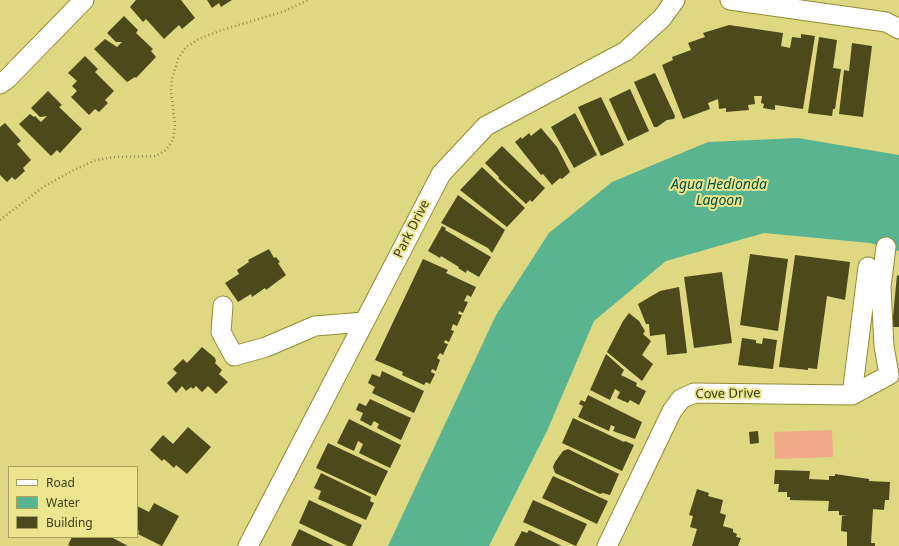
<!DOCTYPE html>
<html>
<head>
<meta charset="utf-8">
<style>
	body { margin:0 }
	#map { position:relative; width:899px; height:546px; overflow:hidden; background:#ddd881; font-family:"Noto Sans",sans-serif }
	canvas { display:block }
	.legend { position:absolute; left:8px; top:466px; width:130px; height:72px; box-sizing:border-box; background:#eae58e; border:1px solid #a5a15e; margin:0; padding:5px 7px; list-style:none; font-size:12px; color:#3e3c17 }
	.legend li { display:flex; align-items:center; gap:8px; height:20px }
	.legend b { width:20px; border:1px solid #a5a15e }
</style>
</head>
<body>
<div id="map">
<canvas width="899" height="546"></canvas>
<ul class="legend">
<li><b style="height:5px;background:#fff"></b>Road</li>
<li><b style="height:11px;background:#5bb490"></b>Water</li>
<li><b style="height:11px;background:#4c491b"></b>Building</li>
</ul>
</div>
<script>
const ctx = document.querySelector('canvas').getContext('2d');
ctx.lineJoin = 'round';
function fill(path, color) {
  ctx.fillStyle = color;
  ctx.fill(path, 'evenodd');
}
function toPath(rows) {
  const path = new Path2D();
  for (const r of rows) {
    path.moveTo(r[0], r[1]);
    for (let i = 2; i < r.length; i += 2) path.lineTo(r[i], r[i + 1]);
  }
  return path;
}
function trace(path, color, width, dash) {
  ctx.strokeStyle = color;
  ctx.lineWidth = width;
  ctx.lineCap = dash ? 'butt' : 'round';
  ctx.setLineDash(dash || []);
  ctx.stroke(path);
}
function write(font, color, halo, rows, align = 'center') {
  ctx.font = font + ' "Noto Sans",sans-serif';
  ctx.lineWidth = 4;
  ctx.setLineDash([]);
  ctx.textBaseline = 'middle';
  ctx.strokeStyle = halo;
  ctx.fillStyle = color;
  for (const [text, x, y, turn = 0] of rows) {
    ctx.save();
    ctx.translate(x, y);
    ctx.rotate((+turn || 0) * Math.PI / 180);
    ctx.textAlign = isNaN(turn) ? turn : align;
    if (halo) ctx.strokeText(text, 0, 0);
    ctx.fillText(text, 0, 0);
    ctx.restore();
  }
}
const green = toPath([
	[832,430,833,457,775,459,774,432]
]);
const water = toPath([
	[798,138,899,155,899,251,870,243,764,233,666,261,594,321,547,431,489,546,388,546,496,315,549,233,612,182,708,142]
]);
const building = toPath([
	[136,0,181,0,195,18,182,29,179,25,164,39,146,19,143,22,130,7],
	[207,0,232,0,221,7,219,3,212,8],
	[124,16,138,30,136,33,153,49,151,51,156,57,136,78,135,77,127,82,94,49,105,39,117,47,122,42,116,42,107,33],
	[729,25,783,33,781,46,790,48,792,37,801,38,801,34,815,36,803,109,775,105,775,110,763,108,764,104,761,103,762,96,754,96,755,104,748,105,749,110,726,112,726,108,719,109,718,99,708,103,710,109,683,119,662,65,673,60,672,57,691,50,688,43,705,37,703,33],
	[819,37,837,40,833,68,841,69,835,109,833,109,832,116,808,113],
	[852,43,872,46,863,117,839,114,844,70,849,71],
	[85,56,98,69,95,72,114,91,105,100,108,103,99,112,95,109,89,115,71,97,77,91,72,86,77,81,68,73],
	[655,73,675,116,674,119,667,120,657,127,654,127,634,82],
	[630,89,649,131,628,141,609,99],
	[48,91,62,105,59,107,82,129,60,153,57,150,51,156,19,124,30,114,34,117,35,116,41,122,47,116,40,117,31,108],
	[601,97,624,145,601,156,578,107],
	[575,113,597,155,574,168,551,127],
	[5,123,21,141,17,144,31,160,23,168,25,171,15,180,12,177,7,182,0,175,0,127],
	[541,128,557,147,570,172,562,179,560,178,552,185,543,174,541,175,515,142,521,137,522,139,529,133,531,136],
	[502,146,545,188,532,202,530,200,526,204,498,178,499,177,485,163],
	[482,167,525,208,507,227,460,190],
	[458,195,505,230,492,253,488,248,441,223],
	[442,226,446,228,445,230,491,257,479,277,467,270,466,273,458,268,459,267,441,256,440,258,428,251],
	[269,249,274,258,276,257,280,262,278,263,286,275,266,290,265,288,252,297,251,294,238,302,225,283,239,274,237,270,249,262,248,260],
	[750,254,788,259,778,331,740,325],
	[795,255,850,262,845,300,827,296,817,369,808,368,808,370,779,367],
	[423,259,448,270,446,273,476,287,471,297,467,295,464,301,468,302,463,313,459,311,458,314,462,315,457,326,453,324,451,330,454,331,449,342,445,340,444,343,448,344,443,355,440,353,437,358,440,360,436,371,432,369,431,372,435,374,430,384,426,382,424,385,402,375,403,372,375,360],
	[722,272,732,343,694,348,684,277],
	[897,275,899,276,899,327,892,327],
	[679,287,687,353,667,355,665,334,650,336,649,324,646,324,638,304,660,291],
	[629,313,639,321,645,331,643,334,651,341,642,355,653,364,642,381,607,352,623,321],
	[742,338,756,340,756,343,762,344,763,338,777,340,773,369,738,365],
	[202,347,215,358,216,361,215,363,222,370,219,374,228,382,216,394,208,386,202,392,196,386,193,389,191,387,186,391,182,386,176,393,167,383,177,373,173,369,183,359,187,363],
	[606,354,624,370,621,375,637,383,636,386,646,391,639,405,630,400,628,403,617,398,620,392,615,389,610,400,590,390],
	[382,371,424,391,414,413,372,393,375,387,368,383,372,374,380,377],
	[588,395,642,422,635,439,613,431,615,427,611,425,609,431,578,417,583,406,579,404,581,400,585,402],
	[370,399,411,418,401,440,377,428,379,424,374,421,371,426,360,420,363,413,356,410,359,403,366,406],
	[573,418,624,442,625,441,634,445,622,471,562,443],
	[349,419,401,445,390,468,359,453,363,444,358,441,354,451,337,443],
	[188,427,211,447,187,474,176,465,174,468,164,459,162,461,150,450,163,435,173,444],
	[758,431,759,443,750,444,749,432],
	[328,443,388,471,376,496,316,468],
	[568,449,619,474,610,495,603,493,600,494,555,473,553,467,555,462,563,451],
	[775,470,810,471,809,479,829,480,829,476,835,476,835,474,869,479,869,481,890,482,889,500,885,500,884,510,873,509,871,543,875,543,875,546,847,546,847,532,841,531,842,516,848,516,839,515,839,511,828,511,829,501,790,500,790,497,787,497,787,492,778,492,779,484,774,484],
	[321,473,371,497,370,501,374,503,366,520,318,499,321,491,314,488],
	[553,476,608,501,597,524,542,498],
	[697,489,709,493,708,496,723,500,720,513,726,515,723,526,733,529,733,532,737,534,736,537,741,538,738,546,692,546,697,529,690,527,693,516,689,515],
	[309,500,362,525,352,546,348,546,299,523],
	[533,500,587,524,576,546,523,522],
	[154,503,179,516,162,546,138,534,139,531,137,530,137,506,149,512],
	[299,529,334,546,291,546],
	[529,530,562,546,514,546,522,531,527,533],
	[72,537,111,537,128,546,71,546,68,545]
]);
const path = toPath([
	[0,220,43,187,74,170,96,160,114,157,156,156,166,150,173,140,175,125,171,91,172,79,178,59,186,47,199,39,219,31,285,11,308,0]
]);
const minor = toPath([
	[730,0,886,22,899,29],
	[0,84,7,79,84,0],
	[223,306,221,332,234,356,266,347,315,326,364,322],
	[852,395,868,267],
	[248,546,441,174,486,126,626,51,662,18,675,0],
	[607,546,672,411,681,399,694,393,852,395,889,375,884,346,881,287,886,247]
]);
const streetNames = [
	["Park Drive",412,229,-63],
	["Cove Drive",728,394,-1]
];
const waterNames = [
	["Agua Hedionda",719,185],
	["Lagoon",719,201]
];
fill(green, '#f1aa89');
fill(water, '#5bb490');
fill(building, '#4c491b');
trace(minor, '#928c34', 21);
trace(path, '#918d4e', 2.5, [1, 3]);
trace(minor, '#fff', 19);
write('13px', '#3e3c17', '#eae58e', streetNames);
write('italic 14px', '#05513a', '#eae58e', waterNames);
</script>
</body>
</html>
